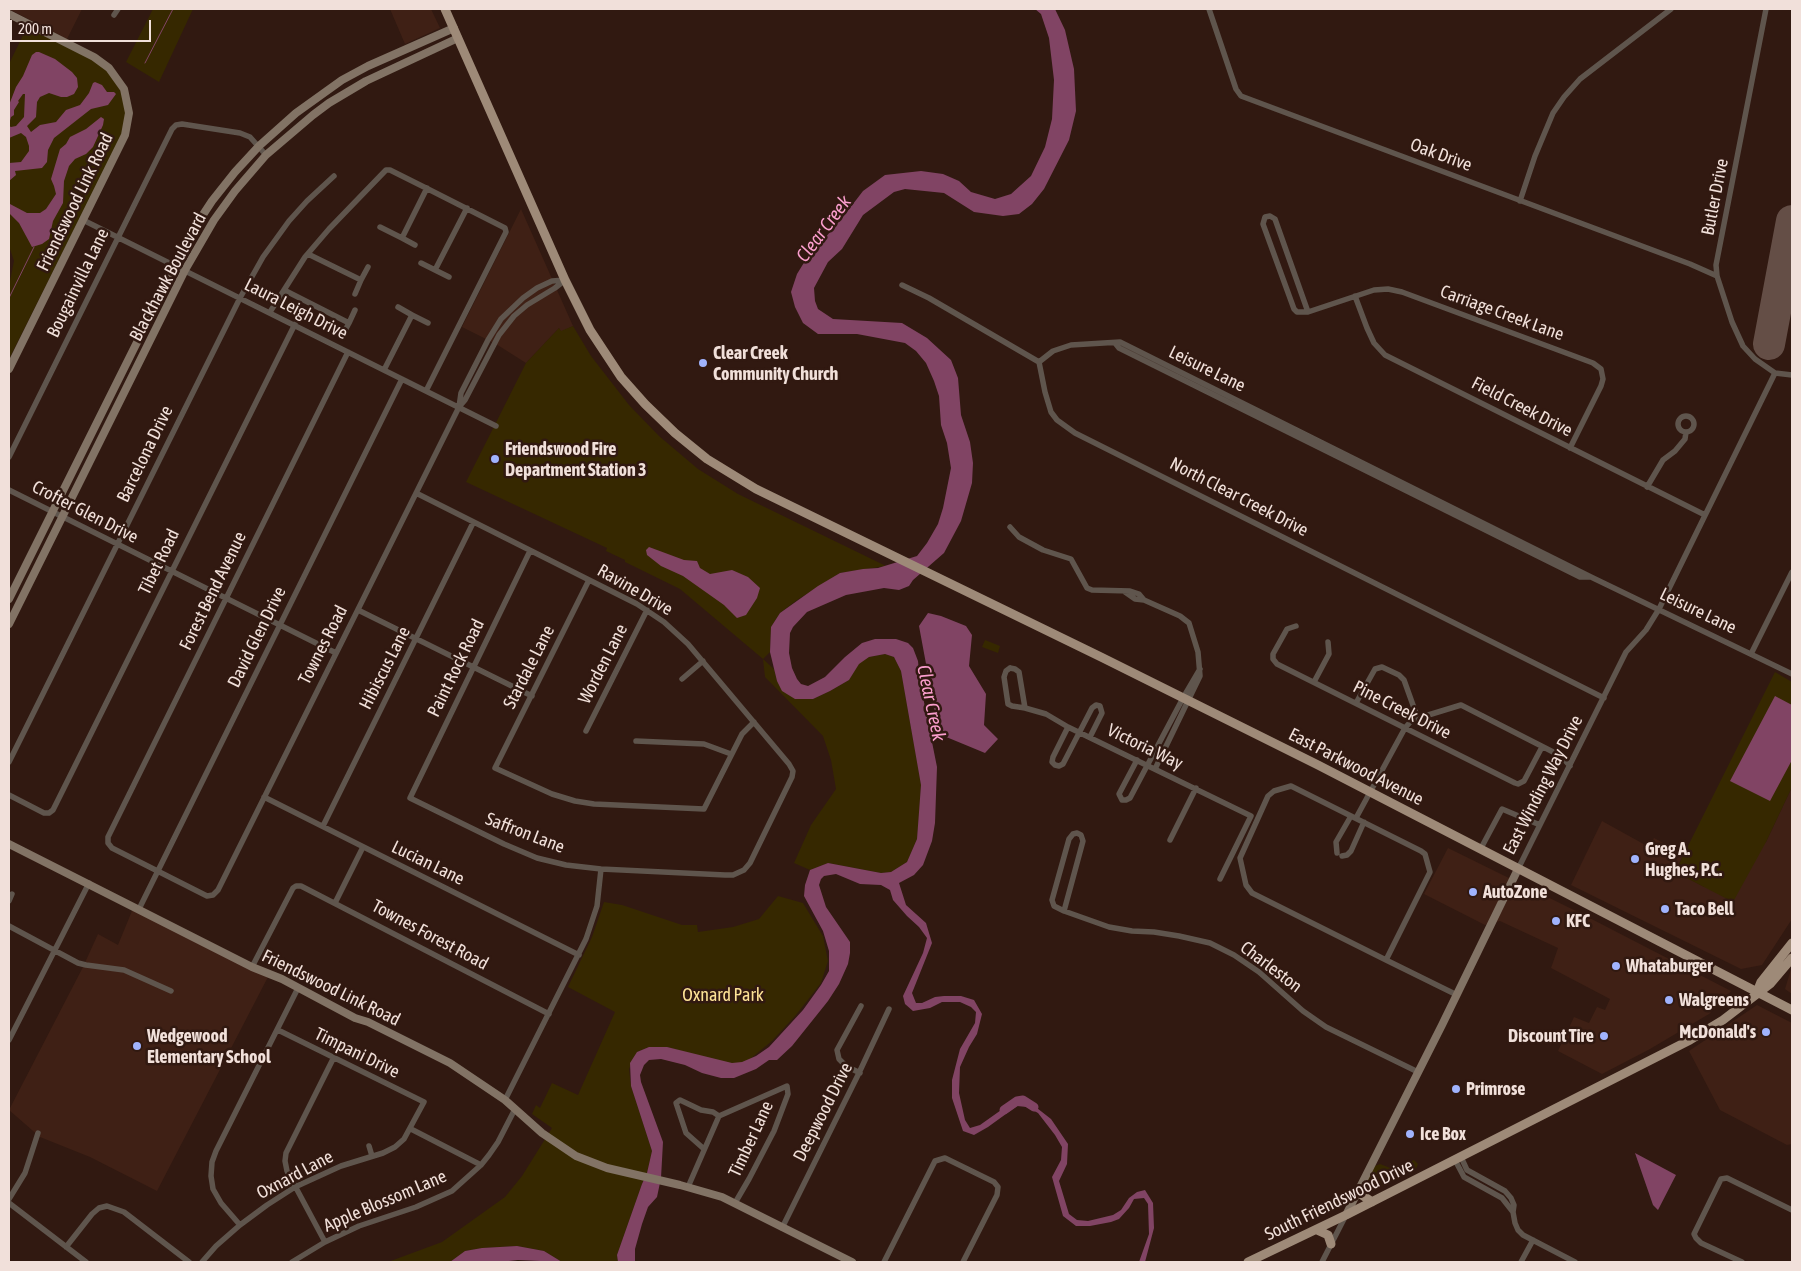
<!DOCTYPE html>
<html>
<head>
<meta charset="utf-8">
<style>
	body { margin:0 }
	#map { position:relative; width:1801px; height:1271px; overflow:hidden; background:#311911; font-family:"Asap Condensed",sans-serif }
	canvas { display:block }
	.frame { position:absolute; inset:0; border:10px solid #f1e0da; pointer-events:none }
	.scale { position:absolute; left:10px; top:20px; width:141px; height:22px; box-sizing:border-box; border:2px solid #f1e0da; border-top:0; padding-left:6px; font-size:15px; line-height:18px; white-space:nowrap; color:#f1e0da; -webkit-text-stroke:4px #311911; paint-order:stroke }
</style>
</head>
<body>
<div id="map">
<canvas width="1801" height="1271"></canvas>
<div class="frame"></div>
<div class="scale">200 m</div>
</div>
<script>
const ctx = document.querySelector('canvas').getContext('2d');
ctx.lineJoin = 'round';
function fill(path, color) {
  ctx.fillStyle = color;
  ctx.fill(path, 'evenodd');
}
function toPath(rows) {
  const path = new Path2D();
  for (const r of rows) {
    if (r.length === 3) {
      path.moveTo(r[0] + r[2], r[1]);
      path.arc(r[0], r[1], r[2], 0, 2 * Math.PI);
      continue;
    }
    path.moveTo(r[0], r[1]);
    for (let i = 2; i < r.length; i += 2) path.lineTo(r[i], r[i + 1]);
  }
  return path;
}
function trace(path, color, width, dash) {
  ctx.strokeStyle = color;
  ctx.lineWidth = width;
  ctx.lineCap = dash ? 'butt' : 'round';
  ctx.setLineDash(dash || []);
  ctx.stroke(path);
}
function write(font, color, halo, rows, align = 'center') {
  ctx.font = font + ' "Asap Condensed",sans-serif';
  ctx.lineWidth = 5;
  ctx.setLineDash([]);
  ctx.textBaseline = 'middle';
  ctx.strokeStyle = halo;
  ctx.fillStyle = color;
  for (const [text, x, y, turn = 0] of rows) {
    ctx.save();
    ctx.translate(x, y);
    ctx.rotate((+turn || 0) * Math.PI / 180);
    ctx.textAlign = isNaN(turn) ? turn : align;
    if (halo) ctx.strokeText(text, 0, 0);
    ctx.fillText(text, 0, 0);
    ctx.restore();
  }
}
const built = toPath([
	[9,9,82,9,67,39],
	[390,9,431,9,440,28,405,44],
	[521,209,573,326,561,332,559,328,526,363,496,344,462,327],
	[1792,787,1792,919,1762,965,1741,969,1571,885,1602,821,1649,847,1654,838,1684,854,1675,871,1704,887,1766,842],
	[1448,848,1578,912,1731,991,1722,1002,1709,1014,1650,1049,1602,1074,1558,1051,1574,1017,1589,1023,1597,1007,1605,1010,1610,999,1551,968,1558,948,1500,921,1485,925,1424,894],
	[134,906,269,975,157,1191,90,1157,40,1137,9,1110,83,967,98,934,118,945],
	[1792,966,1792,994,1785,989],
	[1757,1005,1792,1023,1792,1144,1787,1145,1720,1110,1689,1051]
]);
const green = toPath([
	[153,9,193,9,159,82,126,62],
	[27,27,97,62,107,70,121,89,126,114,122,134,9,359,9,286,14,261,9,246,9,64],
	[573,326,591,356,629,405,659,436,698,469,738,494,886,566,840,573,797,600,780,613,771,627,770,652,763,659,774,669,777,681,813,699,830,691,849,680,859,663,869,657,885,654,894,657,901,671,921,785,917,839,907,862,891,872,881,873,828,863,810,870,794,863,811,825,836,789,831,760,823,736,765,677,763,659,680,589,625,562,625,560,606,551,607,548,466,482,526,363,559,328,561,331],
	[985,640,1000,646,998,653,982,647],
	[1775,672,1792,682,1792,787,1766,842,1733,902,1675,872],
	[778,896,803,903,823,936,828,961,821,983,796,1015,772,1041,744,1064,721,1064,667,1047,649,1047,637,1052,629,1069,631,1086,652,1151,647,1173,642,1184,617,1255,618,1262,562,1262,544,1251,517,1246,482,1248,465,1251,450,1262,388,1262,442,1242,505,1197,522,1176,552,1128,532,1114,536,1105,540,1108,552,1083,578,1095,615,1012,568,987,592,937,604,902,622,905,682,925,697,925,698,932,733,927,759,919],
	[1414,1160,1418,1164,1416,1169,1366,1194,1363,1189,1375,1166,1380,1164,1393,1169]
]);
const water = toPath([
	[1035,9,1055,9,1065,30,1074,69,1076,111,1069,140,1044,189,1032,204,1019,214,1003,216,974,212,944,193,905,189,894,192,863,215,842,249,828,262,814,288,815,301,818,309,833,319,902,323,927,338,951,360,958,378,961,415,970,442,973,463,972,483,961,521,944,553,913,580,909,586,899,590,884,588,846,595,807,612,793,627,790,633,789,653,792,668,797,679,801,684,808,686,825,677,845,657,862,643,875,639,896,639,908,643,913,648,918,661,920,682,937,767,935,823,932,841,923,865,914,875,899,883,906,905,926,923,932,943,912,993,916,1003,922,1003,935,997,944,996,961,996,974,1000,982,1014,977,1034,969,1047,960,1067,959,1093,965,1120,970,1128,980,1125,1004,1108,1019,1100,1028,1101,1051,1119,1068,1144,1067,1164,1059,1181,1069,1214,1077,1220,1088,1221,1113,1215,1121,1210,1129,1198,1137,1192,1145,1190,1153,1203,1154,1228,1145,1262,1139,1262,1149,1234,1148,1204,1144,1198,1134,1199,1129,1208,1119,1219,1111,1222,1090,1226,1076,1226,1063,1216,1052,1177,1061,1160,1062,1147,1055,1135,1038,1113,1027,1107,1017,1106,988,1127,974,1135,963,1131,952,1098,952,1080,960,1049,975,1023,976,1012,971,1007,960,1002,942,1002,930,1008,913,1011,905,1004,903,996,923,953,927,938,919,927,907,916,893,900,890,890,881,885,860,884,836,874,824,876,821,879,819,885,826,907,850,942,850,953,848,964,839,984,828,1001,792,1046,777,1060,769,1060,756,1069,734,1078,721,1078,702,1073,685,1065,661,1059,649,1060,644,1065,640,1075,641,1082,663,1142,661,1178,657,1197,648,1207,642,1224,635,1249,635,1262,618,1262,617,1255,642,1184,647,1173,652,1151,631,1086,630,1063,637,1052,649,1047,667,1047,732,1063,742,1062,756,1056,769,1047,803,1010,821,985,829,971,829,951,823,931,804,896,805,885,810,870,828,863,881,873,891,872,907,862,917,839,921,785,901,671,894,657,885,654,869,657,859,664,849,680,830,691,813,699,795,699,782,691,777,681,770,652,771,627,780,613,818,586,840,573,863,569,878,568,917,556,927,543,938,524,943,508,951,468,947,443,941,425,939,396,934,381,926,363,916,351,905,343,857,334,818,334,803,323,795,307,791,292,797,274,805,261,843,217,863,191,885,175,921,171,943,174,959,181,971,192,995,199,1011,194,1031,176,1045,147,1052,119,1054,80,1049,38,1041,14],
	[36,52,39,52,55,59,72,72,77,78,78,87,74,94,67,97,61,97,49,93,40,97,37,102,36,117,27,126,31,132,40,125,56,122,66,110,80,105,89,93,93,83,95,82,102,85,107,92,114,92,116,94,108,105,91,109,54,138,48,150,47,162,42,168,15,171,16,175,9,181,9,163,21,162,29,151,29,146,26,137,21,133,9,138,9,126,11,127,16,126,24,117,25,94,23,94,18,101,19,102,14,110,14,115,11,117,9,124,9,105,16,87,23,76,32,55],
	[101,117,104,119,103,125,93,147,86,154,75,159,69,166,64,181,63,203,53,221,49,239,42,244,32,247,19,223,9,213,9,200,10,204,27,213,40,213,46,209,56,194,54,186,51,179,60,149,66,144,70,137,86,129],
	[649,547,684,560,697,561,700,568,710,574,732,570,748,577,760,588,757,598,746,615,737,618,724,605,683,576,661,566,647,555,646,550],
	[928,613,941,616,966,626,972,635,969,666,986,694,984,725,998,739,985,753,939,734,919,626],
	[1775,696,1792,705,1792,760,1770,801,1730,781],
	[1635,1153,1676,1175,1658,1210,1653,1205],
	[517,1246,544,1251,562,1262,518,1260,500,1262,450,1262,465,1251,482,1248]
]);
const stream = toPath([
	[145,63,173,9],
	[9,298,34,247]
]);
const river = toPath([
	[1004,1110,1017,1101,1023,1100,1034,1107]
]);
const runway = toPath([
	[1769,344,1792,221]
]);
const street = toPath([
	[1209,9,1236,89,1241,96,1690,264,1717,276],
	[1766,9,1716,265,1717,276,1732,322,1743,346,1755,359,1775,373],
	[114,15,118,9],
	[1520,201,1535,156,1553,113,1564,97,1580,79,1671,9],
	[83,220,496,426],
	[380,227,402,238,427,188],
	[402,238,415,245],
	[308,254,361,280,355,294],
	[421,263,435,270,467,208],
	[435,270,449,277],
	[361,280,368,267],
	[902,285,929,298,1039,362,1045,392,1051,412,1057,420,1075,433,1604,698],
	[284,290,349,323,342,336],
	[1355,296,1367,328,1374,343,1385,355,1705,515],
	[398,307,412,315],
	[270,312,305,257,329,229,386,170,390,170,428,189,505,228,506,232,426,391],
	[1308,312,1275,219,1270,216,1265,217,1263,224,1294,309,1297,312,1308,312,1374,290,1388,289,1402,292,1593,363,1601,369,1603,379,1601,386,1570,448],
	[349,323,355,310],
	[1115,343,1119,348,1580,577,1589,577],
	[348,352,108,837,108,843,112,848,207,896,213,895,218,890,459,407,465,400,499,335,514,316,527,305,555,288,565,280],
	[1039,362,1053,351,1071,345,1120,342,1591,577,1792,674],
	[384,370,412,315,428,323],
	[1775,373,1792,375],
	[459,407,461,393,488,340,501,319,523,298,537,288,552,281,565,280],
	[1686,424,8],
	[9,457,172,129,176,125,182,124,240,133,250,137,266,155],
	[1647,487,1663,460,1675,451,1685,439,1686,432],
	[9,490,336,653],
	[416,493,637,604,664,622,688,644,789,764,793,771,792,777,750,863,744,870,733,875,725,875,601,869,566,865,537,858,504,844,410,798,530,551],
	[1010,527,1019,537,1043,550,1071,559,1087,588,1092,590,1130,591,1139,594,1144,600,1180,616,1189,623,1198,652,1200,676,1155,769],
	[589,580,495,768,552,794,575,801,594,804,704,809,742,734,754,722],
	[1125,592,1135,599,1144,600],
	[358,610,532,696],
	[1296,626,1287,629,1273,654,1273,659,1277,664,1515,783,1518,784,1524,781,1542,747],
	[1751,654,1792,572],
	[1010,668,1015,669,1019,672,1025,708,1012,706,1008,704,1004,677,1006,671,1010,668],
	[682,679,703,661],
	[1314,682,1329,654,1328,642],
	[1356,703,1375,669,1382,667,1399,675,1404,680,1418,719],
	[1025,708,1046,714,1068,727,1251,816,1220,879],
	[1068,727,1053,757,1052,762,1055,765,1059,766,1063,764,1092,708,1096,705,1100,706,1102,713,1090,737],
	[586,731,647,610],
	[636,741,704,744,731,754],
	[1137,760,1119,794,1122,800,1126,800,1130,798,1183,698,1200,669],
	[9,762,240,298,263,257,289,221,307,201,334,176],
	[9,795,44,813,49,813,53,810,295,324],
	[264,797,579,955],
	[1356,818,1405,728,1412,720,1461,705,1561,756,1570,766],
	[323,826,473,523],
	[1077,833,1081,835,1083,841,1064,911,1054,906,1052,900,1069,839,1073,834,1077,833],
	[1170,840,1196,788],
	[1480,850,1502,809,1540,825],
	[1337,853,1336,842,1351,816],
	[1342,856,1347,855,1351,851,1364,822],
	[1518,869,1626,652,1646,630,1659,609,1775,373],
	[9,901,12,894],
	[335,903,363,847],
	[139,909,402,379],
	[1064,911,1109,927,1132,931,1154,932,1179,936,1210,943,1234,955,1259,972,1303,1011,1326,1027,1418,1072],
	[9,926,78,963,86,965,124,970,171,991],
	[1386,960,1430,872,1425,854,1421,851,1291,786,1274,791,1268,796,1240,858,1246,885,1252,893,1386,960,1457,995],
	[252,967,293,888,296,886,301,886,549,1014],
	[9,1040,89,883],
	[860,1073,846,1066,839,1059,837,1050,861,1006],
	[505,1100,586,939,597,906,601,869],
	[411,1129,481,1165],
	[369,1146,372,1156],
	[704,1149,686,1133,676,1103,680,1100,701,1110,713,1112,719,1116],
	[1461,1157,1467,1170,1505,1191,1511,1198,1514,1205,1513,1212,1515,1223,1518,1230,1523,1235,1575,1262],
	[1455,1160,1464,1177,1502,1198,1513,1212],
	[688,1187,719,1116,787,1086,788,1094,774,1131,749,1179,735,1203],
	[9,1199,25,1173,38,1133],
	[9,1203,86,1262],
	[240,1225,221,1203,213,1189,211,1176,212,1162,216,1151,298,988],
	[782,1228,858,1075,889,1009],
	[325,1242,287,1171,285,1161,286,1153,333,1059],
	[66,1247,92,1214,99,1208,107,1206,124,1212,189,1262],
	[202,1262,216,1246,240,1225,267,1205,295,1187,341,1166,383,1153,395,1147,404,1139,424,1102,278,1030],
	[292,1262,325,1242,359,1226,416,1207,452,1191,481,1165,489,1155,498,1142,515,1109],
	[884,1262,935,1161,945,1158,994,1182,998,1187,997,1195,963,1262],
	[1322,1262,1346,1215],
	[1521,1262,1533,1240],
	[1742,1262,1701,1243,1696,1238,1694,1234,1721,1179,1727,1178,1792,1210]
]);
const secondary = toPath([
	[9,14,94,57,109,68,124,89,129,113,125,135,9,369],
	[9,599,193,230,212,201,235,172,259,146,296,113,342,80,368,66,454,28],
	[9,624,185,270,214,220,235,191,266,155,313,115,329,103,366,81,458,38],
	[9,844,252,967,282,979,355,1018,368,1022,450,1063,505,1100,542,1133,576,1156,607,1168,680,1185,722,1197,852,1262],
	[1346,1215,1442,1025,1518,869]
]);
const primary = toPath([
	[445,9,565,280,590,330,621,377,645,404,675,433,707,459,756,489,1101,657,1318,765,1792,1010],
	[1757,992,1761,982,1792,943],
	[1360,1188,1362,1195,1372,1202],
	[1317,1230,1328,1235,1331,1244],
	[1248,1262,1346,1215,1690,1040,1723,1020,1770,984,1792,958]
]);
const markers = [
	[703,363,5,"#a0b3fd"],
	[495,459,5,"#a0b3fd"],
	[1635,859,5,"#a0b3fd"],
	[1473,892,5,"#a0b3fd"],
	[1665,909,5,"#a0b3fd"],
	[1556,921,5,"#a0b3fd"],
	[1616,966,5,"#a0b3fd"],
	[1669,1000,5,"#a0b3fd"],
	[1766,1032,5,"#a0b3fd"],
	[1604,1036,5,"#a0b3fd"],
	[137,1046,5,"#a0b3fd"],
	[1456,1089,5,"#a0b3fd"],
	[1410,1134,5,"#a0b3fd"]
];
const streetNames = [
	["Oak Drive",1441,155,20],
	["Butler Drive",1715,197,-79],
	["Friendswood Link Road",75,202,-64],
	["Blackhawk Boulevard",168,277,-62],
	["Bougainvilla Lane",78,283,-64],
	["Laura Leigh Drive",296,309,27],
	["Carriage Creek Lane",1502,313,20],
	["Leisure Lane",1207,369,26],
	["Field Creek Drive",1522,407,27],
	["Barcelona Drive",145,454,-64],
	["North Clear Creek Drive",1239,497,27],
	["Crofter Glen Drive",85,512,27],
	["Tibet Road",159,562,-64],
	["Ravine Drive",635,590,30],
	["Forest Bend Avenue",213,591,-64],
	["Leisure Lane",1698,611,26],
	["David Glen Drive",257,637,-64],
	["Townes Road",323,645,-63],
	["Worden Lane",603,664,-63],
	["Stardale Lane",529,667,-63],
	["Hibiscus Lane",385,668,-63],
	["Paint Rock Road",456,668,-64],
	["Pine Creek Drive",1402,710,27],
	["Victoria Way",1145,747,26],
	["East Parkwood Avenue",1356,767,27],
	["East Winding Way Drive",1543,785,-63],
	["Saffron Lane",525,833,21],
	["Lucian Lane",428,863,26],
	["Townes Forest Road",430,935,28],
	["Charleston",1271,967,37],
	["Friendswood Link Road",331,988,26],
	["Timpani Drive",357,1053,26],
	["Deepwood Drive",823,1112,-63],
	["Timber Lane",751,1139,-65],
	["Oxnard Lane",295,1175,-28],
	["South Friendswood Drive",1339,1200,-26],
	["Apple Blossom Lane",385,1201,-23]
];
const poiNames = [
	["Clear Creek",713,353],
	["Community Church",713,374],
	["Friendswood Fire",505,449],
	["Department Station 3",505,470],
	["Greg A.",1645,849],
	["Hughes, P.C.",1645,870],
	["AutoZone",1483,892],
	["Taco Bell",1675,909],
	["KFC",1566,921],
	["Whataburger",1626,966],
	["Walgreens",1679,1000],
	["McDonald's",1756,1032,"right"],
	["Wedgewood",147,1036],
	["Elementary School",147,1057],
	["Discount Tire",1594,1036,"right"],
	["Primrose",1466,1089],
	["Ice Box",1420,1134]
];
const parkNames = [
	["Oxnard Park",723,995]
];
const waterNames = [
	["Clear Creek",824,229,-53],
	["Clear Creek",931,703,78]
];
fill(built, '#3f2015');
fill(green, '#362800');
fill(water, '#814464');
trace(stream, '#814464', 1);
trace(river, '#814464', 9);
trace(runway, '#644e46', 32);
trace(street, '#5f554d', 5.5);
trace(secondary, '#827365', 8);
trace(primary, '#9e8a78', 9);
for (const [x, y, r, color] of markers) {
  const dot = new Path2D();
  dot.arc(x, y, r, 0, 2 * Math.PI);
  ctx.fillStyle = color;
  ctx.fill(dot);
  trace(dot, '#311911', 2);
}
write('18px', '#f1e0da', '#311911', streetNames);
write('bold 18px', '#f1e0da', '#311911', poiNames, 'left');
write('18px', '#fde296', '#311911', parkNames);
write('italic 19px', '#fb9ecd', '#311911', waterNames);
</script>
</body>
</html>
